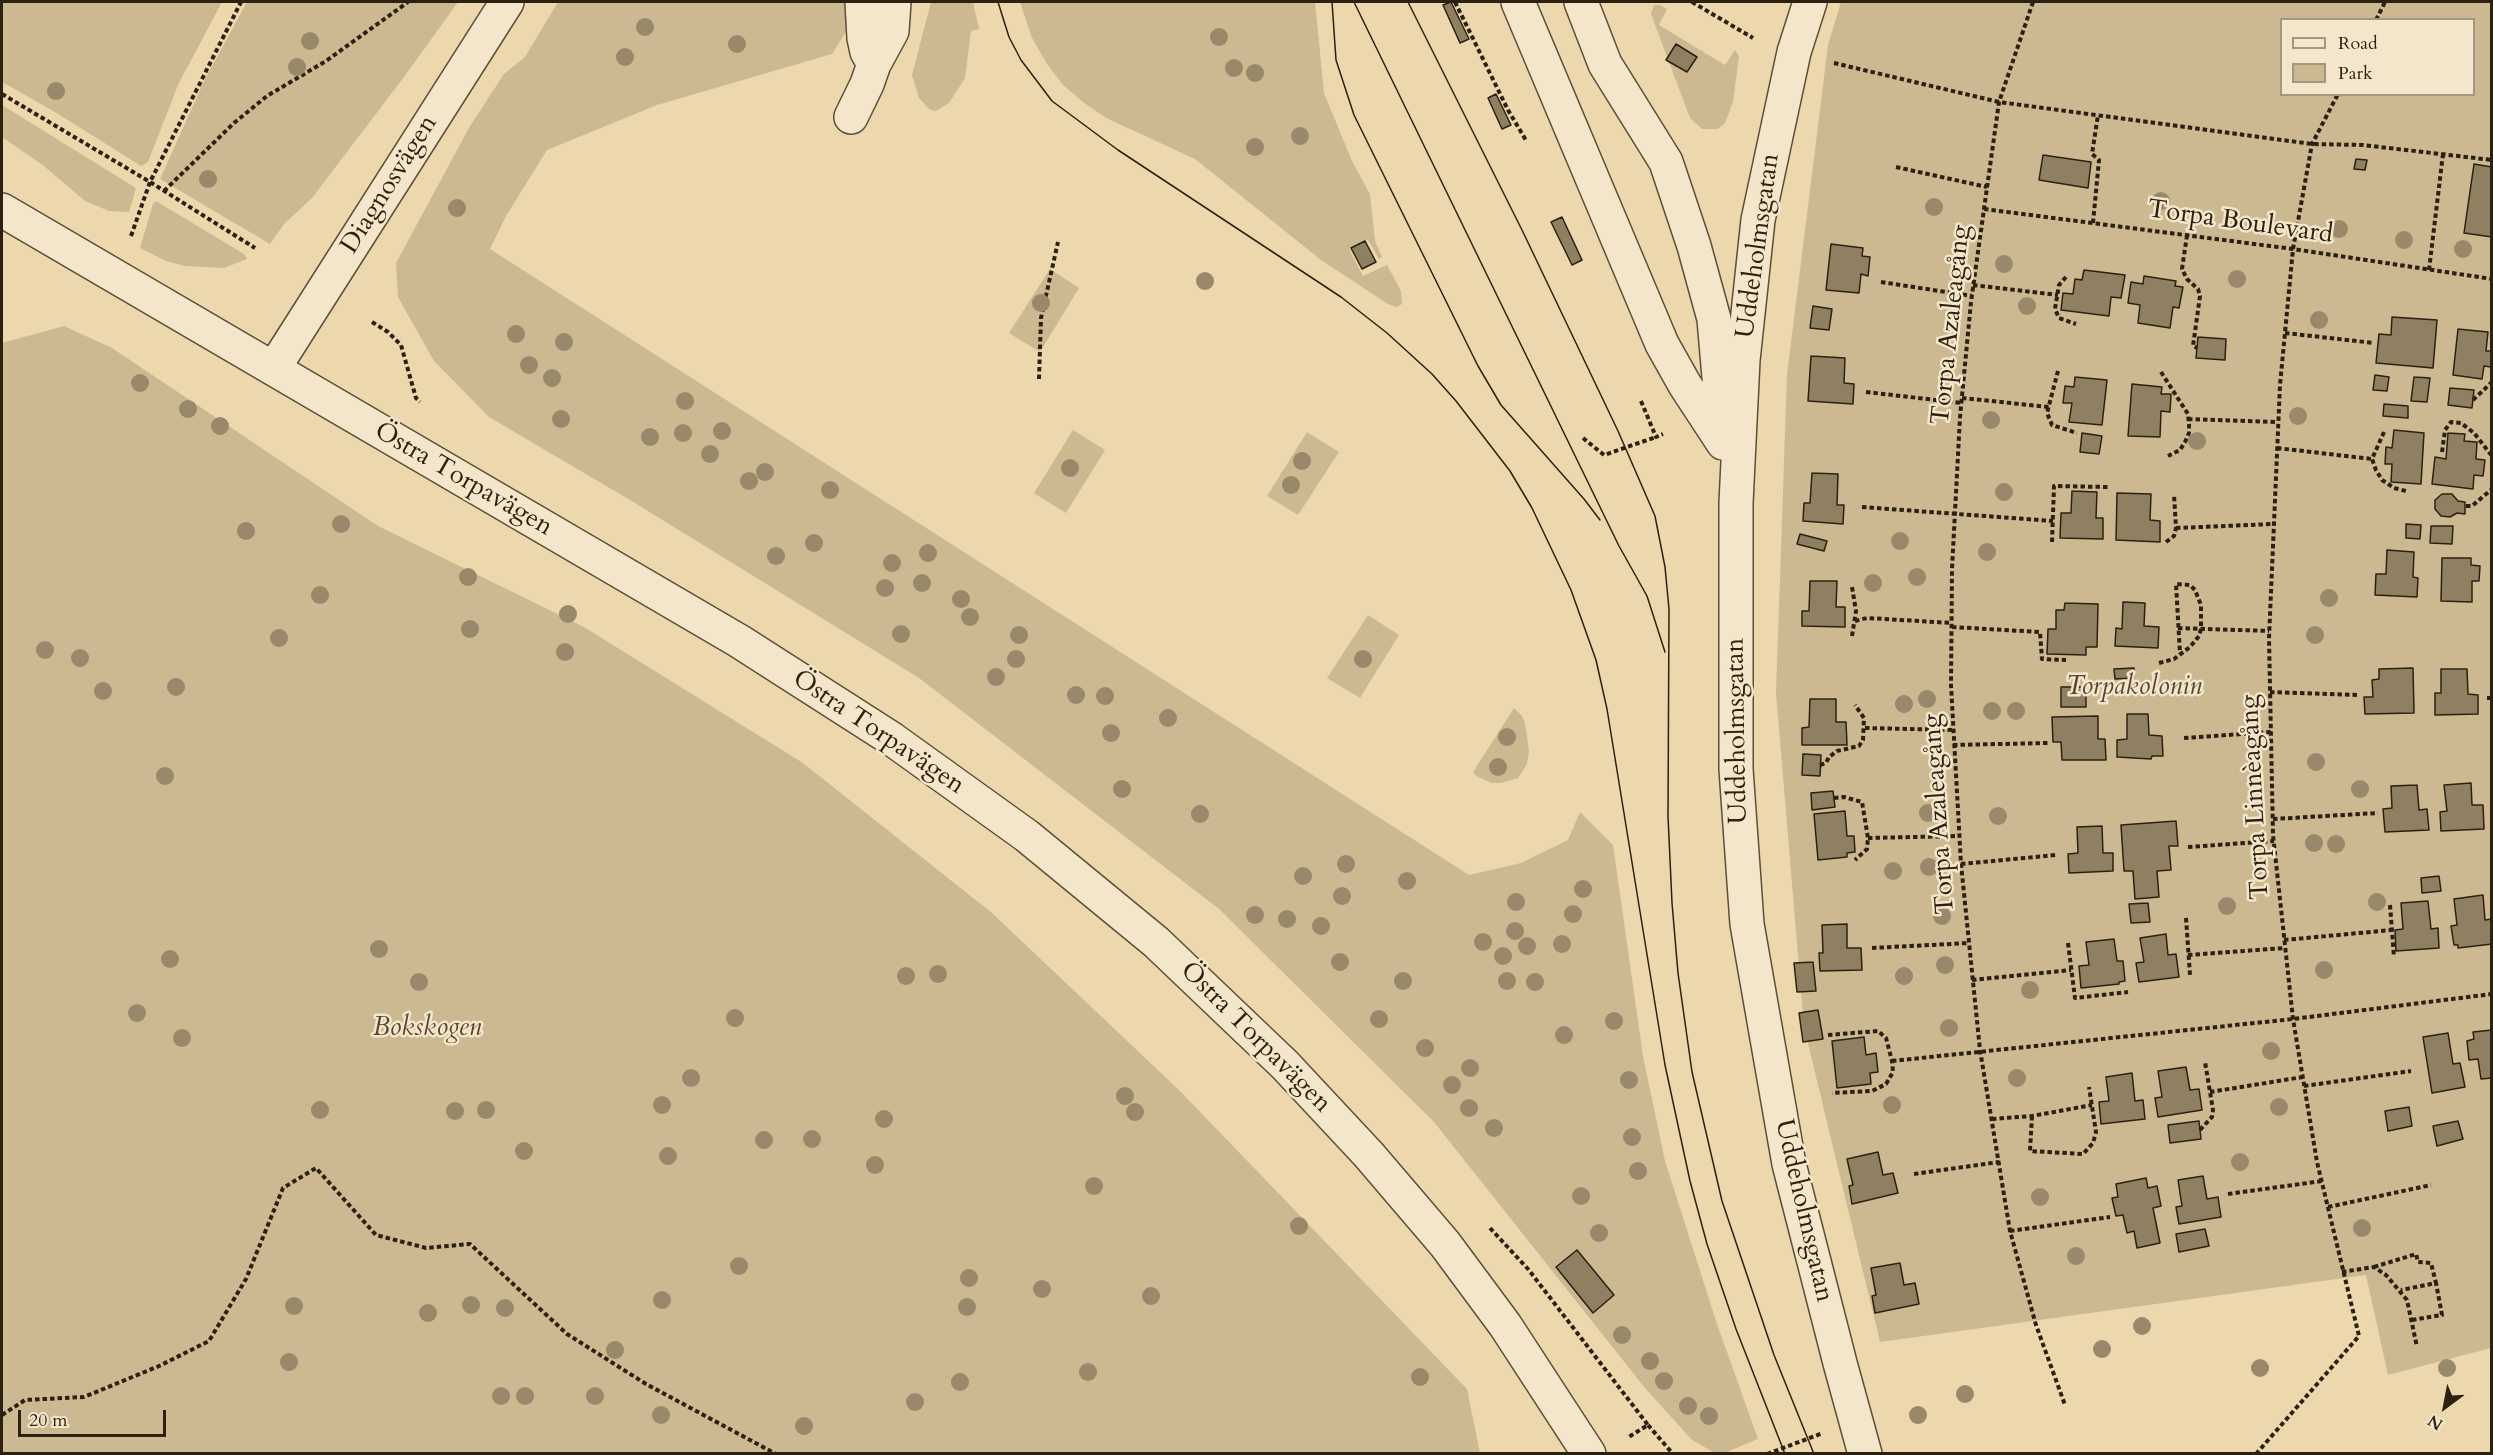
<!DOCTYPE html>
<html>
<head>
<meta charset="utf-8">
<style>
	body { margin:0 }
	#map { position:relative; width:2493px; height:1455px; overflow:hidden; background:#edd8ad; font-family:Cardo,serif }
	canvas { display:block }
	.frame { position:absolute; inset:0; border:3px solid #2c2111; pointer-events:none }
	.legend { position:absolute; left:2280px; top:18px; width:195px; height:78px; box-sizing:border-box; background:#f3e6ca; border:2px solid #a39780; margin:0; padding:8px 10px; list-style:none; font-size:18px; color:#2c2111 }
	.legend li { display:flex; align-items:center; gap:12px; height:30px }
	.legend b { width:30px; border:2px solid #a39780 }
	.north { position:absolute; left:2415px; top:1377px; width:60px; height:60px; -webkit-text-stroke:4px #f3e6ca; paint-order:stroke; rotate:212deg; font-size:16px; font-weight:700; line-height:24px; text-align:center; color:#2c2111 }
	.north::after { content:''; display:block; margin:auto; width:21px; height:27px; background:#2c2111; clip-path:polygon(50% 0,100% 100%,50% 72%,0 100%) }
	.scale { position:absolute; left:18px; top:1410px; width:148px; height:27px; box-sizing:border-box; border:3px solid #2c2111; border-top:0; padding-left:8px; font-size:18px; line-height:21px; white-space:nowrap; color:#2c2111; -webkit-text-stroke:4px #f3e6ca; paint-order:stroke }
</style>
</head>
<body>
<div id="map">
<canvas width="2493" height="1455"></canvas>
<div class="frame"></div>
<ul class="legend">
<li><b style="height:8px;background:#f3e6ca"></b>Road</li>
<li><b style="height:16px;background:#ccb992"></b>Park</li>
</ul>
<div class="north">N</div>
<div class="scale">20 m</div>
</div>
<script>
const ctx = document.querySelector('canvas').getContext('2d');
ctx.lineJoin = 'round';
function fill(path, color) {
  ctx.fillStyle = color;
  ctx.fill(path, 'evenodd');
}
function toPath(rows) {
  const path = new Path2D();
  for (const r of rows) {
    path.moveTo(r[0], r[1]);
    for (let i = 2; i < r.length; i += 2) path.lineTo(r[i], r[i + 1]);
  }
  return path;
}
function trace(path, color, width, dash) {
  ctx.strokeStyle = color;
  ctx.lineWidth = width;
  ctx.lineCap = dash ? 'butt' : 'round';
  ctx.setLineDash(dash || []);
  ctx.stroke(path);
}
function write(font, color, halo, rows, align = 'center') {
  ctx.font = font + ' Cardo,serif';
  ctx.lineWidth = 5;
  ctx.setLineDash([]);
  ctx.textBaseline = 'middle';
  ctx.strokeStyle = halo;
  ctx.fillStyle = color;
  for (const [text, x, y, turn = 0] of rows) {
    ctx.save();
    ctx.translate(x, y);
    ctx.rotate((+turn || 0) * Math.PI / 180);
    ctx.textAlign = isNaN(turn) ? turn : align;
    if (halo) ctx.strokeText(text, 0, 0);
    ctx.fillText(text, 0, 0);
    ctx.restore();
  }
}
const green = toPath([
	[2,2,222,2,178,85,148,162,141,166,55,112,2,82],
	[247,2,458,2,404,77,312,198,284,224,270,244,160,179,205,79],
	[558,2,850,2,849,27,832,54,657,105,547,150,506,216,490,249,1469,875,1521,863,1568,840,1580,812,1613,845,1643,1056,1665,1161,1716,1321,1758,1439,1722,1454,1715,1453,1692,1440,1645,1388,1434,1122,1219,909,919,678,630,500,489,417,434,361,398,297,396,263,470,126,504,74,525,57],
	[931,2,973,2,979,29,971,31,965,78,949,103,936,111,930,110,919,98,912,75],
	[1020,2,1315,2,1324,93,1352,161,1370,194,1375,241,1382,257,1379,259,1368,240,1349,249,1363,276,1387,265,1401,291,1402,304,1396,307,1388,304,1321,260,1195,159,1106,118,1083,102,1063,85,1047,64,1032,38],
	[1841,2,2491,2,2491,1348,2388,1375,2366,1275,1880,1342,1804,1027,1776,693,1787,375,1828,45],
	[2282,20,2474,20,2474,94,2282,94],
	[1654,5,1660,5,1667,9,1659,25,1725,65,1735,50,1739,56,1733,102,1725,123,1718,129,1702,129,1690,118,1651,14],
	[2,105,136,188,129,212,109,211,85,201,44,166,2,137],
	[156,201,244,254,247,259,224,268,185,266,166,261,140,248,153,204],
	[1050,269,1079,288,1040,352,1009,333],
	[64,326,112,348,378,526,584,627,803,763,992,913,1179,1090,1467,1389,1480,1453,2,1453,2,343],
	[1073,430,1105,450,1066,513,1034,493],
	[1307,432,1339,452,1298,515,1267,496],
	[1368,615,1399,635,1360,698,1327,678],
	[1514,708,1522,716,1525,723,1529,751,1527,764,1518,778,1501,783,1492,783,1476,776,1473,772]
]);
const building = toPath([
	[1451,2,1469,39,1460,43,1443,5,1451,2],
	[1676,44,1697,57,1687,72,1666,60,1676,44],
	[1496,94,1511,125,1502,129,1488,98,1496,94],
	[2043,155,2091,162,2088,188,2039,180,2043,155],
	[2356,159,2367,160,2365,170,2354,169,2356,159],
	[2474,164,2492,167,2492,237,2464,233,2474,164],
	[1562,217,1582,260,1572,265,1551,222,1562,217],
	[1365,241,1376,262,1362,269,1351,248,1365,241],
	[1831,244,1863,248,1862,256,1870,257,1868,276,1861,274,1859,293,1826,290,1831,244],
	[2084,270,2125,275,2121,298,2111,297,2109,316,2061,310,2063,293,2073,294,2075,279,2082,280,2084,270],
	[2144,276,2176,281,2175,286,2183,287,2179,308,2173,307,2170,328,2138,323,2140,305,2128,303,2131,282,2143,284,2144,276],
	[1813,306,1832,309,1829,330,1810,328,1813,306],
	[2392,317,2437,320,2433,368,2376,363,2379,334,2391,335,2392,317],
	[2458,329,2488,332,2486,351,2492,351,2491,367,2484,366,2482,379,2453,375,2458,329],
	[2198,337,2226,339,2225,360,2196,358,2198,337],
	[1811,356,1845,358,1844,383,1854,384,1853,404,1808,401,1811,356],
	[2375,375,2389,377,2387,391,2373,390,2375,375],
	[2075,377,2107,380,2102,425,2069,422,2072,403,2063,403,2065,386,2074,387,2075,377],
	[2414,377,2430,378,2427,402,2411,401,2414,377],
	[2132,384,2162,387,2161,394,2171,394,2170,412,2161,411,2160,437,2128,436,2132,384],
	[2450,388,2474,390,2472,408,2448,405,2450,388],
	[2384,404,2408,406,2408,418,2383,416,2384,404],
	[2394,430,2424,433,2421,484,2391,482,2392,464,2385,464,2386,447,2392,448,2394,430],
	[2082,433,2102,436,2099,454,2080,452,2082,433],
	[2448,433,2465,434,2464,441,2477,442,2476,459,2485,460,2483,476,2474,475,2473,489,2432,484,2435,457,2446,459,2448,433],
	[1812,473,1838,474,1837,505,1844,505,1843,524,1803,521,1804,503,1810,503,1812,473],
	[2072,491,2097,492,2096,518,2103,518,2103,539,2060,538,2061,513,2071,513,2072,491],
	[2117,493,2151,494,2150,520,2160,521,2160,542,2116,540,2117,493],
	[2442,494,2452,494,2458,501,2465,502,2465,514,2457,513,2450,517,2441,516,2435,509,2435,500,2442,494],
	[2406,524,2421,525,2420,539,2406,538,2406,524],
	[2431,526,2453,526,2452,544,2430,543,2431,526],
	[1800,534,1827,541,1824,551,1797,544,1800,534],
	[2387,550,2414,552,2413,577,2418,578,2417,597,2375,595,2376,574,2386,574,2387,550],
	[2442,558,2471,558,2471,565,2480,566,2479,581,2472,581,2472,602,2441,601,2442,558],
	[1810,581,1837,581,1836,607,1845,607,1845,627,1802,626,1802,611,1809,611,1810,581],
	[2123,602,2145,603,2144,626,2159,627,2158,648,2115,646,2116,628,2122,629,2123,602],
	[2065,603,2098,604,2097,647,2086,647,2086,655,2047,654,2048,629,2056,629,2056,610,2064,610,2065,603],
	[2134,668,2134,678,2115,679,2114,669,2134,668],
	[2413,668,2414,713,2365,714,2364,697,2373,697,2372,680,2379,679,2379,669,2413,668],
	[2441,669,2467,669,2468,694,2478,695,2478,714,2435,715,2435,693,2441,693,2441,669],
	[2061,687,2086,687,2086,707,2061,707,2061,687],
	[1810,699,1836,699,1836,722,1846,722,1847,745,1802,745,1802,728,1809,727,1810,699],
	[2127,714,2148,714,2149,735,2162,736,2163,756,2152,756,2151,759,2117,757,2117,740,2127,739,2127,714],
	[2098,716,2098,739,2105,739,2106,760,2062,760,2061,742,2053,742,2052,717,2098,716],
	[1803,754,1821,755,1820,776,1802,775,1803,754],
	[2471,783,2472,805,2483,805,2484,829,2441,831,2440,812,2447,811,2444,785,2471,783],
	[2417,785,2419,810,2427,809,2429,830,2385,832,2383,809,2392,808,2391,786,2417,785],
	[1833,791,1835,807,1812,810,1811,793,1833,791],
	[1845,811,1847,836,1854,836,1855,852,1847,853,1847,857,1818,860,1814,814,1845,811],
	[2176,821,2178,846,2169,846,2171,870,2157,871,2159,897,2135,899,2133,871,2124,871,2121,825,2176,821],
	[2102,826,2103,853,2113,853,2113,871,2069,873,2068,854,2078,853,2077,827,2102,826],
	[2439,876,2441,891,2422,893,2421,878,2439,876],
	[2483,895,2485,920,2492,919,2492,944,2458,948,2458,945,2454,945,2451,926,2457,925,2454,899,2483,895],
	[2428,901,2431,929,2438,928,2439,948,2396,951,2395,930,2403,929,2401,903,2428,901],
	[2148,903,2150,922,2131,923,2129,904,2148,903],
	[1847,924,1847,948,1861,948,1862,970,1820,971,1819,953,1823,953,1822,925,1847,924],
	[2166,934,2168,955,2176,954,2179,977,2139,982,2136,963,2144,962,2140,938,2166,934],
	[2114,939,2117,961,2123,961,2125,981,2119,982,2119,984,2081,988,2079,966,2089,965,2086,942,2114,939],
	[1813,962,1816,991,1797,992,1794,963,1813,962],
	[1818,1010,1823,1039,1803,1042,1799,1013,1818,1010],
	[2492,1030,2492,1078,2481,1079,2478,1059,2469,1060,2467,1041,2474,1039,2473,1032,2492,1030],
	[2448,1033,2453,1064,2460,1063,2465,1087,2432,1093,2423,1037,2448,1033],
	[1864,1037,1866,1055,1876,1053,1878,1072,1870,1073,1871,1084,1837,1088,1832,1041,1864,1037],
	[2186,1067,2190,1090,2199,1089,2202,1110,2158,1117,2155,1098,2162,1097,2158,1071,2186,1067],
	[2132,1073,2135,1101,2143,1100,2145,1119,2101,1124,2099,1102,2109,1101,2106,1077,2132,1073],
	[2409,1107,2412,1126,2388,1131,2385,1111,2409,1107],
	[2199,1121,2201,1139,2170,1143,2168,1125,2199,1121],
	[2458,1121,2463,1139,2437,1146,2433,1126,2458,1121],
	[1878,1152,1883,1175,1893,1173,1898,1193,1852,1204,1849,1186,1853,1185,1847,1159,1878,1152],
	[2203,1176,2207,1199,2218,1197,2221,1217,2179,1224,2176,1207,2182,1206,2178,1180,2203,1176],
	[2146,1178,2148,1188,2157,1186,2161,1206,2153,1208,2160,1243,2137,1248,2134,1231,2127,1233,2123,1215,2116,1216,2112,1198,2118,1197,2116,1184,2146,1178],
	[2205,1229,2209,1246,2179,1252,2176,1234,2205,1229],
	[1577,1250,1614,1295,1593,1313,1556,1267,1577,1250],
	[1900,1263,1904,1285,1915,1283,1919,1304,1875,1313,1872,1296,1876,1295,1871,1268,1900,1263]
]);
const path = toPath([
	[1455,2,1508,110,1527,142],
	[1692,2,1753,38],
	[2033,2,1999,102,1971,302,1960,417,1952,569,1951,685,1961,864,1980,1050,2010,1231,2036,1325,2065,1405],
	[2490,2,2492,2],
	[1366,3,1366,2],
	[2376,20,2385,2],
	[1834,63,1999,102,2312,144,2363,145,2492,160],
	[2,94,150,182,255,248],
	[1896,167,1987,187],
	[164,191,234,123,267,96,326,61,408,2],
	[1984,209,2293,249,2492,279],
	[2093,223,2099,160,2092,154,2098,115],
	[2187,235,2182,269,2187,279,2198,289,2200,296,2193,346,2197,348],
	[131,236,150,182,241,2],
	[2429,270,2443,154],
	[2066,277,2059,285,2055,309,2059,318,2076,324],
	[1881,282,1972,296],
	[1973,285,2058,295],
	[372,322,388,332,401,345,416,398,420,402],
	[2285,333,2374,343],
	[2058,371,2047,413,2052,425,2077,433],
	[2161,372,2188,414,2189,425,2189,433,2185,442,2180,450,2168,456],
	[1039,379,1041,318,1058,242],
	[1866,392,1962,403],
	[1962,398,2049,407],
	[2473,400,2492,382],
	[1641,401,1656,437,1663,434],
	[2188,419,2278,422],
	[2384,432,2372,459,2376,470,2382,480,2394,488,2406,491],
	[1583,438,1604,455,1656,437],
	[2277,448,2372,459],
	[2442,452,2445,430,2451,422,2461,423,2474,433,2492,456],
	[2466,506,2472,506,2492,489],
	[1862,507,2053,521],
	[2176,528,2273,524],
	[2052,542,2054,486,2108,487],
	[2166,542,2174,536,2176,528,2174,494],
	[1855,621,1867,618,1952,623],
	[1952,627,2040,632,2042,659,2066,660],
	[2178,628,2269,631],
	[1852,636,1856,611,1852,587],
	[2159,663,2174,659,2190,647,2199,636,2201,629,2201,605,2195,590,2190,585,2176,584,2180,654],
	[2270,692,2359,695],
	[2487,698,2492,698],
	[1865,728,1953,730],
	[2184,738,2271,732],
	[1953,745,2048,743],
	[1820,765,1826,763,1829,757,1837,751,1859,746,1863,740,1864,718,1855,705],
	[1834,798,1844,797,1862,802,1868,838,1867,849,1855,860],
	[2273,819,2378,813],
	[1868,838,1959,836],
	[2188,847,2274,841],
	[1961,864,2056,855],
	[2390,905,2394,957],
	[2186,918,2190,975],
	[2284,940,2392,930],
	[2068,943,2075,998,2128,992],
	[1872,948,1969,943],
	[2188,955,2285,948],
	[1972,980,2071,970],
	[1828,1035,1878,1031,1886,1038,1892,1061,1893,1072,1886,1084,1872,1091,1832,1093],
	[1892,1061,2293,1019,2492,994],
	[2304,1086,2411,1071],
	[2210,1092,2303,1077],
	[2032,1116,2030,1151,2083,1154,2093,1143,2096,1132,2089,1087],
	[1992,1119,2032,1116,2092,1105],
	[2200,1130,2212,1117,2213,1110,2205,1062],
	[1914,1174,1999,1162],
	[2228,1194,2322,1181],
	[2328,1207,2431,1185],
	[1490,1228,1528,1269,1648,1425,1627,1438],
	[2010,1231,2110,1217],
	[2374,1267,2416,1254,2418,1262,2431,1263,2436,1283,2401,1290],
	[2342,1272,2374,1267,2386,1275,2407,1300,2417,1347],
	[2412,1320,2442,1315,2436,1283],
	[2,1415,25,1400,84,1397,159,1366,209,1341,246,1279,283,1188,316,1168,376,1235,426,1248,470,1244,567,1334,646,1384,776,1454],
	[1648,1425,1673,1454],
	[2256,1454,2359,1336,2317,1162,2293,1019,2273,835,2269,638,2280,385,2293,249,2312,144,2338,94]
]);
const minor = toPath([
	[862,2,864,38,867,52,874,64],
	[1518,2,1662,344,1685,385,1723,443],
	[1581,2,1605,64,1666,162,1694,246,1714,319,1723,424],
	[1810,2,1794,52,1758,220,1743,360,1736,503,1736,769,1747,924,1789,1164,1840,1363,1865,1454],
	[851,117,867,84,874,64,892,31,894,2],
	[2,210,739,641,892,739,1027,836,1156,942,1285,1065,1369,1155,1445,1244,1505,1325,1589,1454],
	[274,368,507,2]
]);
const tram = toPath([
	[998,2,1009,37,1021,60,1052,101,1118,150,1341,297,1387,333,1432,374,1456,401,1510,471,1532,508,1571,590,1596,660,1607,709,1665,1065,1690,1181,1707,1244,1736,1329,1785,1454],
	[1332,2,1336,60,1354,115,1478,366,1501,405,1584,499,1600,520],
	[1354,2,1619,546,1647,596,1665,652],
	[1408,2,1522,230,1618,431,1655,516,1665,567,1669,609,1668,816,1672,903,1678,973,1692,1072,1722,1201,1774,1355,1814,1454]
]);
const pathBridge = toPath([
	[1767,1454,1823,1433]
]);
const trees = [
	[645,27],
	[1219,37],
	[310,41],
	[737,44],
	[625,57],
	[297,67],
	[1234,68],
	[1255,73],
	[56,91],
	[1300,136],
	[1255,147],
	[208,179],
	[2161,201],
	[1934,207],
	[457,208],
	[2339,229],
	[2404,240],
	[2463,249],
	[2004,264],
	[2237,279],
	[1205,281],
	[1041,303],
	[2027,306],
	[2319,320],
	[516,334],
	[564,342],
	[529,365],
	[552,378],
	[140,383],
	[685,401],
	[188,409],
	[2298,416],
	[561,419],
	[1991,420],
	[220,426],
	[722,431],
	[683,433],
	[650,437],
	[2197,441],
	[710,454],
	[1302,461],
	[1070,468],
	[765,472],
	[749,481],
	[1291,485],
	[830,490],
	[2004,492],
	[341,524],
	[246,531],
	[1900,541],
	[814,543],
	[1987,552],
	[928,553],
	[776,556],
	[892,563],
	[468,577],
	[1917,577],
	[922,583],
	[1873,583],
	[885,588],
	[320,595],
	[2329,598],
	[961,599],
	[568,614],
	[970,617],
	[470,629],
	[901,634],
	[1019,635],
	[2315,635],
	[279,638],
	[45,650],
	[565,652],
	[80,658],
	[1016,659],
	[1363,659],
	[996,677],
	[176,687],
	[103,691],
	[1076,695],
	[1105,696],
	[1927,699],
	[1904,704],
	[1992,711],
	[2016,711],
	[1168,718],
	[1111,733],
	[1507,737],
	[2316,762],
	[1498,767],
	[165,776],
	[1122,789],
	[2360,789],
	[1928,813],
	[1200,814],
	[1998,816],
	[2314,843],
	[2336,844],
	[1346,864],
	[1929,867],
	[1893,871],
	[1303,876],
	[1407,881],
	[1583,889],
	[1342,896],
	[1516,902],
	[2377,902],
	[2227,906],
	[1573,914],
	[1255,915],
	[1942,916],
	[1287,919],
	[1321,926],
	[1515,931],
	[1483,942],
	[1562,944],
	[1527,946],
	[379,949],
	[1503,956],
	[170,959],
	[1340,962],
	[1945,965],
	[2324,970],
	[938,974],
	[906,976],
	[1904,976],
	[1403,981],
	[1507,981],
	[419,982],
	[1535,982],
	[2030,990],
	[137,1013],
	[735,1018],
	[1379,1019],
	[1614,1021],
	[1949,1028],
	[1564,1035],
	[182,1038],
	[1425,1048],
	[2271,1051],
	[1470,1068],
	[691,1078],
	[2017,1078],
	[1629,1080],
	[1452,1085],
	[1125,1096],
	[662,1105],
	[1892,1105],
	[2279,1107],
	[1469,1108],
	[320,1110],
	[486,1110],
	[455,1111],
	[1135,1112],
	[884,1119],
	[1494,1128],
	[1632,1137],
	[812,1139],
	[764,1140],
	[524,1151],
	[668,1156],
	[2240,1162],
	[875,1165],
	[1638,1171],
	[1094,1186],
	[1581,1196],
	[2040,1197],
	[1299,1226],
	[2362,1228],
	[1599,1233],
	[2076,1256],
	[739,1266],
	[969,1278],
	[1042,1289],
	[1151,1296],
	[662,1300],
	[471,1305],
	[294,1306],
	[967,1307],
	[505,1308],
	[428,1313],
	[2142,1326],
	[1622,1335],
	[2102,1349],
	[615,1350],
	[1650,1361],
	[289,1362],
	[2260,1368],
	[2447,1368],
	[1088,1372],
	[1420,1377],
	[1664,1381],
	[960,1382],
	[1965,1394],
	[501,1396],
	[525,1396],
	[595,1396],
	[915,1402],
	[1688,1406],
	[661,1415],
	[1918,1415],
	[1709,1416],
	[804,1426]
];
const streetNames = [
	["Diagnosvägen",390,185,-58],
	["Torpa Boulevard",2240,223,8],
	["Uddeholmsgatan",1759,246,-82],
	["Torpa Azaleagång",1952,325,-84],
	["Östra Torpavägen",463,480,30],
	["Uddeholmsgatan",1738,731,-91],
	["Östra Torpavägen",878,733,34],
	["Torpa Linnèagång",2256,797,-93],
	["Torpa Azaleagång",1940,814,-94],
	["Östra Torpavägen",1255,1038,45],
	["Uddeholmsgatan",1803,1211,77]
];
const parkNames = [
	["Torpakolonin",2134,688],
	["Bokskogen",427,1029]
];
fill(green, '#ccb992');
fill(building, '#908062');
trace(building, '#2c2111', 1.5);
trace(minor, '#5c4f38', 36);
trace(path, '#2c2111', 4, [4.5, 3]);
trace(minor, '#f3e6ca', 33);
trace(tram, '#2c2111', 1.5);
trace(pathBridge, '#2c2111', 4, [4.5, 3]);
ctx.fillStyle = '#998869';
for (const [x, y] of trees) {
  ctx.beginPath();
  ctx.arc(x, y, 9, 0, 2 * Math.PI);
  ctx.fill();
}
write('26px', '#2c2111', '#f3e6ca', streetNames);
write('italic 26px', '#544731', '#f3e6ca', parkNames);
</script>
</body>
</html>
